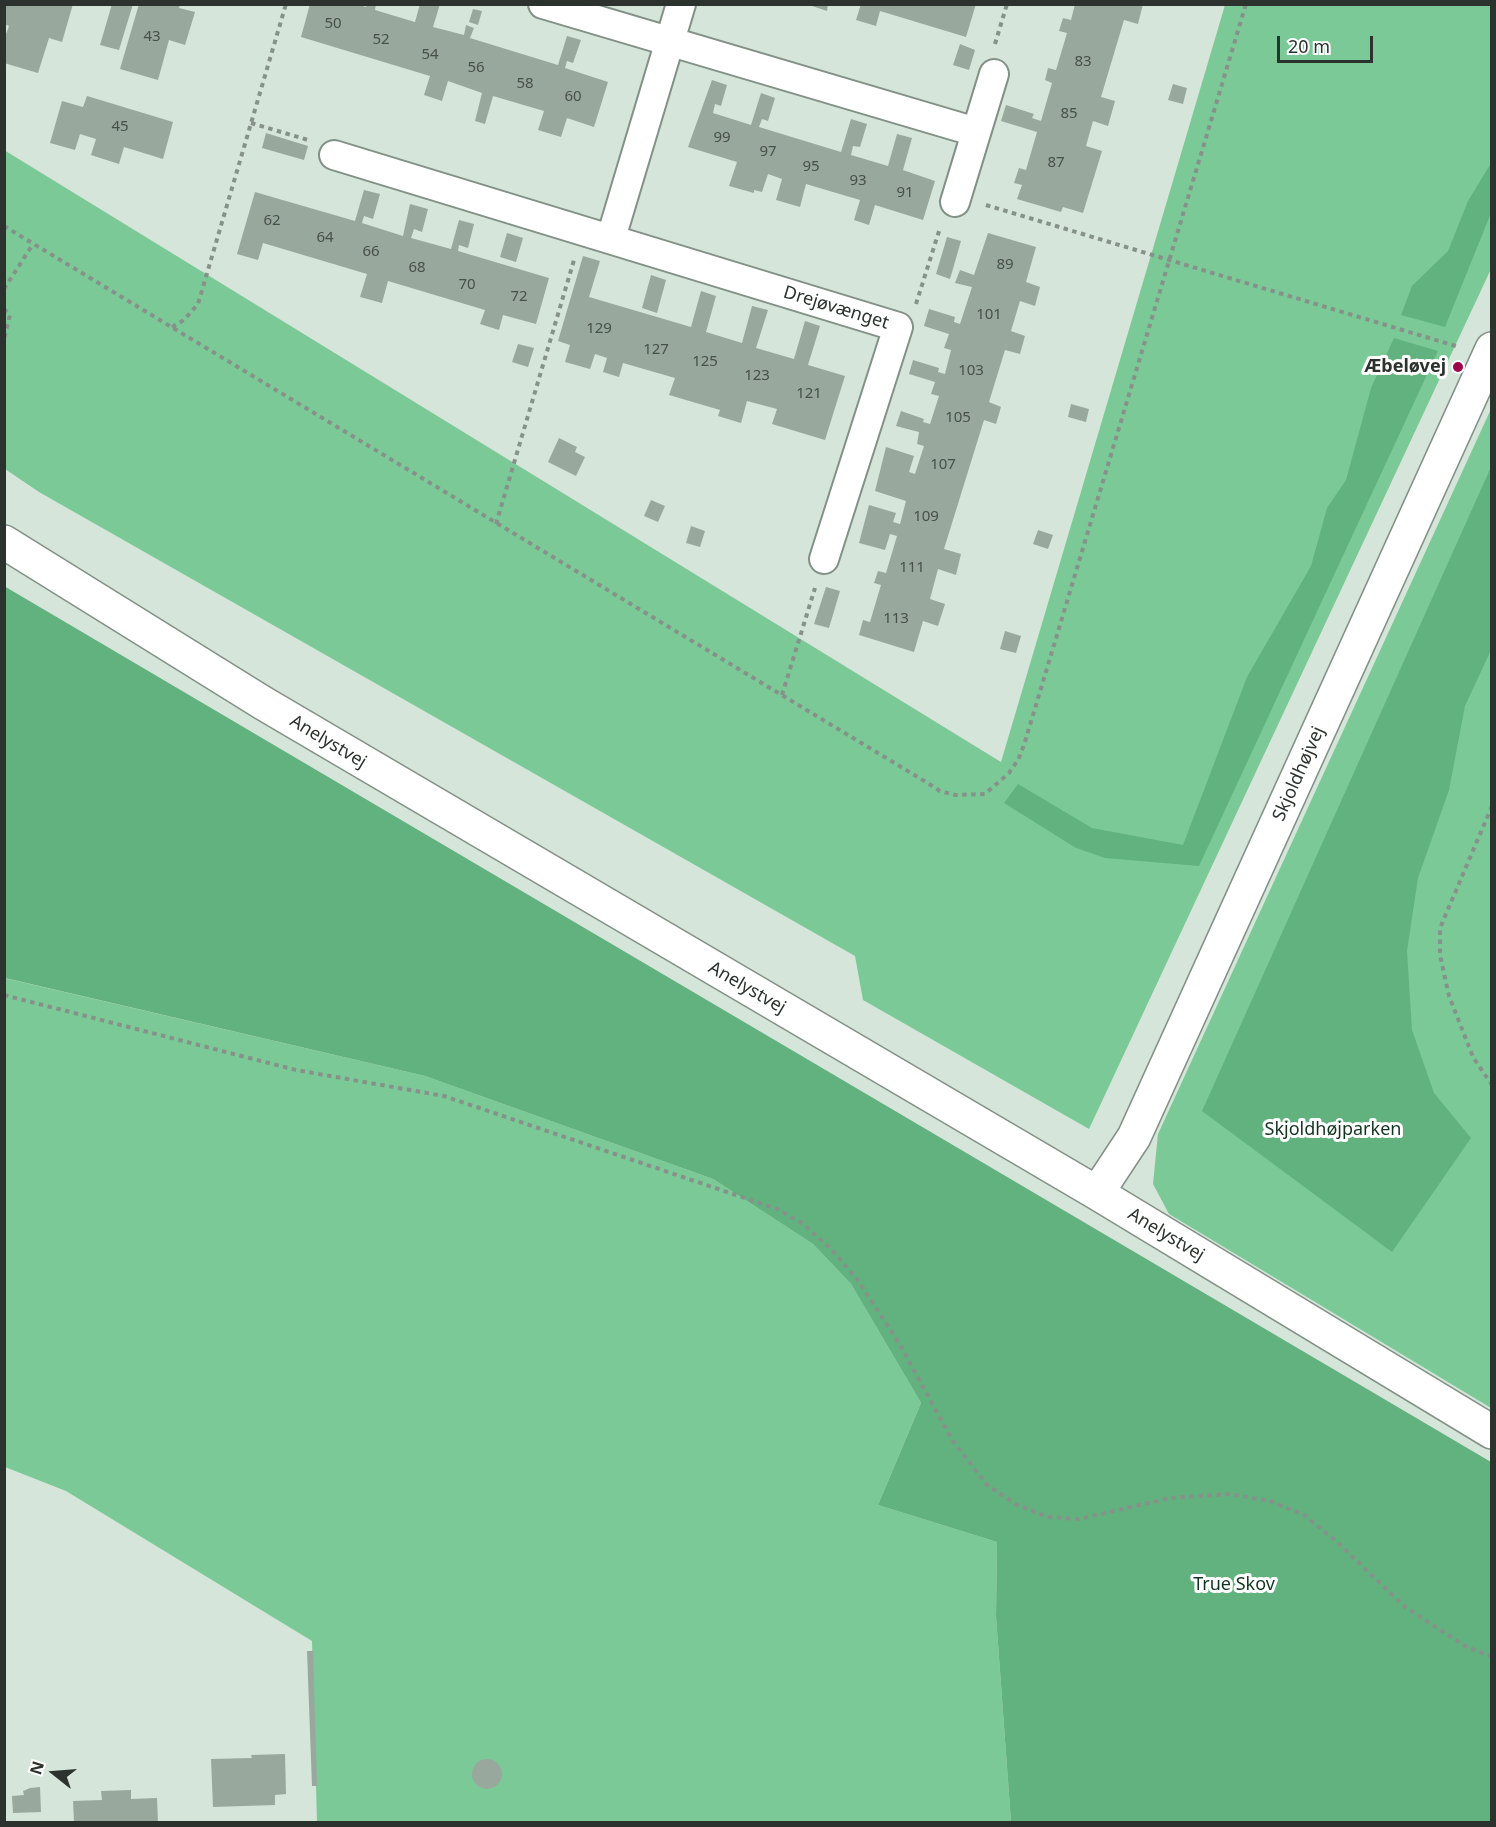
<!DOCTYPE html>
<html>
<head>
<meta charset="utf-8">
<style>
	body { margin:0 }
	#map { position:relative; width:1496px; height:1827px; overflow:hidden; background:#d5e5d9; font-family:"Noto Sans",sans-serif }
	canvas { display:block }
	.frame { position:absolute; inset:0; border:6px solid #2c332e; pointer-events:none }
	.north { position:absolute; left:24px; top:1743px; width:60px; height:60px; -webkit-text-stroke:4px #fff; paint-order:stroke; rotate:287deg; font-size:16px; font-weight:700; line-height:24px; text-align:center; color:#2c332e }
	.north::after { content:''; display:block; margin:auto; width:21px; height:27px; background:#2c332e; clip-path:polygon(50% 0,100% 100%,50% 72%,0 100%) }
	.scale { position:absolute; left:1277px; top:36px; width:96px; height:27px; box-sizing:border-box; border:3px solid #2c332e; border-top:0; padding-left:8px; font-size:18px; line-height:21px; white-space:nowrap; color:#2c332e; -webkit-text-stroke:4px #fff; paint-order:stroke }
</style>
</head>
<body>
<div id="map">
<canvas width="1496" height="1827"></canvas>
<div class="frame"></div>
<div class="north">N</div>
<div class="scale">20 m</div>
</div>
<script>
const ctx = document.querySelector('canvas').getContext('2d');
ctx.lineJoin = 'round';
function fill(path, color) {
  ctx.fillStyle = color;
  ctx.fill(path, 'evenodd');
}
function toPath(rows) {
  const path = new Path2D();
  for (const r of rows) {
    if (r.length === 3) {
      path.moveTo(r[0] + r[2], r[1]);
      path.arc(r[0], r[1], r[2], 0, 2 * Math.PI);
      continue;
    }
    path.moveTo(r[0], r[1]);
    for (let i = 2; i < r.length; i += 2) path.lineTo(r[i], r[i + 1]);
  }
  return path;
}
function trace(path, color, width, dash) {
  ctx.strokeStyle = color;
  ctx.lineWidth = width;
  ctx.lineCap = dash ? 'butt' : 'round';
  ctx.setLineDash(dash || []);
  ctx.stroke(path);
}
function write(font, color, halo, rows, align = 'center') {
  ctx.font = font + ' "Noto Sans",sans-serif';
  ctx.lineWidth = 6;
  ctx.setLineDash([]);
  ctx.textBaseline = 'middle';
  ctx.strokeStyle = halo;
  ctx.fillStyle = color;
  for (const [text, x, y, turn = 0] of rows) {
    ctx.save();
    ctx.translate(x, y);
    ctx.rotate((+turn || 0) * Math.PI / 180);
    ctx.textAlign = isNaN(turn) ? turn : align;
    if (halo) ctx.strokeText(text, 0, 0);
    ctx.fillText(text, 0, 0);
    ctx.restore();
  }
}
const green = toPath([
	[1225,5,1491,5,1491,269,1089,1129,863,1000,855,956,39,492,5,469,4,150,1001,762],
	[1491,409,1491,1408,1169,1214,1153,1184,1158,1134],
	[4,978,425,1076,713,1179,813,1244,851,1284,921,1403,878,1505,997,1542,996,1616,1011,1822,317,1822,312,1641,66,1491,5,1467]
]);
const forest = toPath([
	[1491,163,1491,213,1445,327,1401,315,1412,286,1448,251,1468,201],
	[1394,338,1438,351,1199,866,1105,858,1076,848,1004,803,1018,784,1092,828,1183,845,1247,677,1311,566,1327,508,1346,480,1371,388],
	[1491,467,1491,650,1465,706,1449,790,1418,878,1407,951,1412,1030,1434,1093,1471,1138,1392,1252,1202,1111],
	[4,586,1491,1462,1491,1822,1011,1822,996,1616,997,1542,878,1505,921,1403,851,1284,813,1244,713,1179,425,1076,5,978]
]);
const building = toPath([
	[4,4,73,4,62,42,49,38,38,73,4,63,4,39,9,26,4,24],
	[112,4,133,4,119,50,100,45],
	[139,4,177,4,180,5,179,8,195,12,185,45,169,40,158,80,120,69],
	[310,4,357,4,366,7,366,4,376,4,375,10,415,22,420,4,440,4,433,27,464,35,466,25,474,28,470,38,558,65,567,36,581,40,573,63,567,61,565,68,608,82,594,127,567,118,561,137,538,130,544,111,493,96,485,124,475,121,482,93,448,81,442,101,424,95,430,76,301,37],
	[806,4,828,4,827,11],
	[861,4,976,4,966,37,880,11,876,26,856,20],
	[1075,4,1143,4,1138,24,1124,20,1101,97,1115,101,1108,126,1093,121,1086,146,1102,151,1083,213,1063,207,1061,212,1017,199,1022,185,1014,183,1019,168,1026,170,1037,132,1001,121,1006,105,1034,114,1032,118,1041,121,1052,83,1045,80,1048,68,1056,70,1067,33,1059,31,1063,18,1071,20],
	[473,9,482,11,478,25,469,22],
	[960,44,975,50,969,70,953,65],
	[712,80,727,85,721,106,715,104,713,113,751,125,761,93,775,98,768,121,762,119,759,127,841,152,851,119,867,124,860,147,853,146,851,155,888,166,897,134,912,138,903,170,935,181,923,220,875,205,869,225,854,220,860,200,806,184,800,207,776,200,782,179,768,174,762,192,754,190,754,193,729,186,737,162,688,147],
	[1173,84,1187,88,1183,104,1168,100],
	[87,96,173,122,163,159,124,147,119,164,91,155,96,139,80,134,75,150,50,143,62,101,83,107],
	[266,133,308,146,304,160,262,148],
	[364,190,380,194,373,219,364,216,362,223,403,236,410,204,428,209,422,232,414,229,411,238,451,249,459,220,474,224,468,248,459,245,458,251,549,278,536,324,503,315,499,330,480,324,485,310,388,281,382,303,360,297,367,274,263,243,258,260,237,254,255,192,355,221],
	[507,233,523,238,516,262,500,257],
	[988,233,1036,247,1026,282,1040,287,1035,306,1020,301,1011,331,1025,336,1020,354,1005,350,989,402,1001,407,996,424,984,420,944,549,961,554,956,575,938,569,930,599,945,604,938,626,923,621,914,652,859,635,863,620,870,622,881,585,874,583,878,571,886,573,897,536,890,534,885,550,859,543,869,505,896,513,893,522,900,524,906,501,875,491,886,447,914,456,909,472,915,474,924,446,917,444,919,432,896,426,901,411,924,419,923,422,930,424,939,396,931,394,935,382,909,374,913,360,939,368,938,372,945,374,951,350,944,348,949,334,924,326,929,309,955,317,954,322,960,324,972,287,955,283,960,270,974,275],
	[947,237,961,241,950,279,936,274],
	[583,256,600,261,589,297,691,327,701,291,716,296,706,332,742,343,752,306,768,310,756,348,794,359,805,321,820,326,808,365,845,376,825,440,772,424,777,409,747,401,741,423,718,416,720,410,669,395,675,378,623,363,619,377,603,372,607,358,595,354,590,369,565,362,570,345,558,341],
	[651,275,666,280,657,313,642,308],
	[518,344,534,348,528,367,512,362],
	[1071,404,1089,409,1086,422,1068,417],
	[559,438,577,447,575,452,585,457,576,476,548,462],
	[651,500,665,506,658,522,644,516],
	[691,526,705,531,700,547,686,543],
	[1038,530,1053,535,1048,549,1033,544],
	[826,587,840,591,829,628,814,624],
	[1005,631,1021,636,1016,653,1000,649],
	[307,1651,313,1651,317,1786,312,1786],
	[285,1754,286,1794,275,1795,275,1805,213,1807,211,1759,252,1758,251,1755],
	[487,1774,15],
	[40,1787,41,1812,13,1813,12,1796,24,1795,23,1791,30,1788],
	[131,1790,131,1799,157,1798,158,1822,74,1822,73,1801,102,1800,101,1791]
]);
const path = toPath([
	[995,44,1007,4],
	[251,123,308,140],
	[986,205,1459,347],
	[4,226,926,782,940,791,955,795,985,794,1009,773,1018,760,1024,745,1246,4],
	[4,289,33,244],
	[916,304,940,228],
	[4,309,10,315,4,339],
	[172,327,184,320,198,304,286,4],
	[496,524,574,260],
	[782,695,815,588],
	[1492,806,1440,928,1440,955,1449,996,1473,1057,1492,1085],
	[4,995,296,1070,444,1096,777,1209,803,1224,831,1249,857,1279,899,1343,952,1440,987,1485,1017,1505,1048,1517,1079,1519,1170,1498,1230,1494,1270,1501,1304,1515,1335,1540,1405,1607,1465,1646,1492,1657]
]);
const minor = toPath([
	[543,4,976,132],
	[334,155,898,327,824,559],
	[955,202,994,74],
	[611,238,681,4]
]);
const tertiary = toPath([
	[4,542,263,703,1097,1193,1492,1432],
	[1097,1193,1134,1137,1492,349]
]);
const markers = [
	[1458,367,6,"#9e044a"]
];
const numberNames = [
	["50",333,24],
	["43",152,37],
	["52",381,40],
	["54",430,55],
	["83",1083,62],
	["56",476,68],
	["58",525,84],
	["60",573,97],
	["85",1069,114],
	["45",120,127],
	["99",722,138],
	["97",768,152],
	["87",1056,163],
	["95",811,167],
	["93",858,181],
	["91",905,193],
	["62",272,221],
	["64",325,238],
	["66",371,252],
	["89",1005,265],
	["68",417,268],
	["70",467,285],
	["72",519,297],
	["101",989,315],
	["129",599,329],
	["127",656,350],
	["125",705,362],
	["103",971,371],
	["123",757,376],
	["121",809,394],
	["105",958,418],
	["107",943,465],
	["109",926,517],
	["111",912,568],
	["113",896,619]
];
const streetNames = [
	["Drejøvænget",836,308,17],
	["Anelystvej",328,742,31],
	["Skjoldhøjvej",1299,774,-66],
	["Anelystvej",747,988,30],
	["Anelystvej",1166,1235,31]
];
const poiNames = [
	["Æbeløvej",1446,367]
];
const parkNames = [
	["Skjoldhøjparken",1333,1130],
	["True Skov",1234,1585]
];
fill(green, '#7bc996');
fill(forest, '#62b27f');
fill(building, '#98a89d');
trace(minor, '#829186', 32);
trace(tertiary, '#829186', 36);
trace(path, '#869289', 4, [4.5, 4.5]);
trace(minor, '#fff', 28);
trace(tertiary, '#fff', 33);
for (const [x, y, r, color] of markers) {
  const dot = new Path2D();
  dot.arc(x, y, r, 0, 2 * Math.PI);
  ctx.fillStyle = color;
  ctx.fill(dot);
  trace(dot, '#fff', 2);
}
write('15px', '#47504a', null, numberNames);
write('18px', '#2c332e', '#fff', streetNames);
write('bold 18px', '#2c332e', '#fff', poiNames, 'right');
write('18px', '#123520', '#fff', parkNames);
</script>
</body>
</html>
